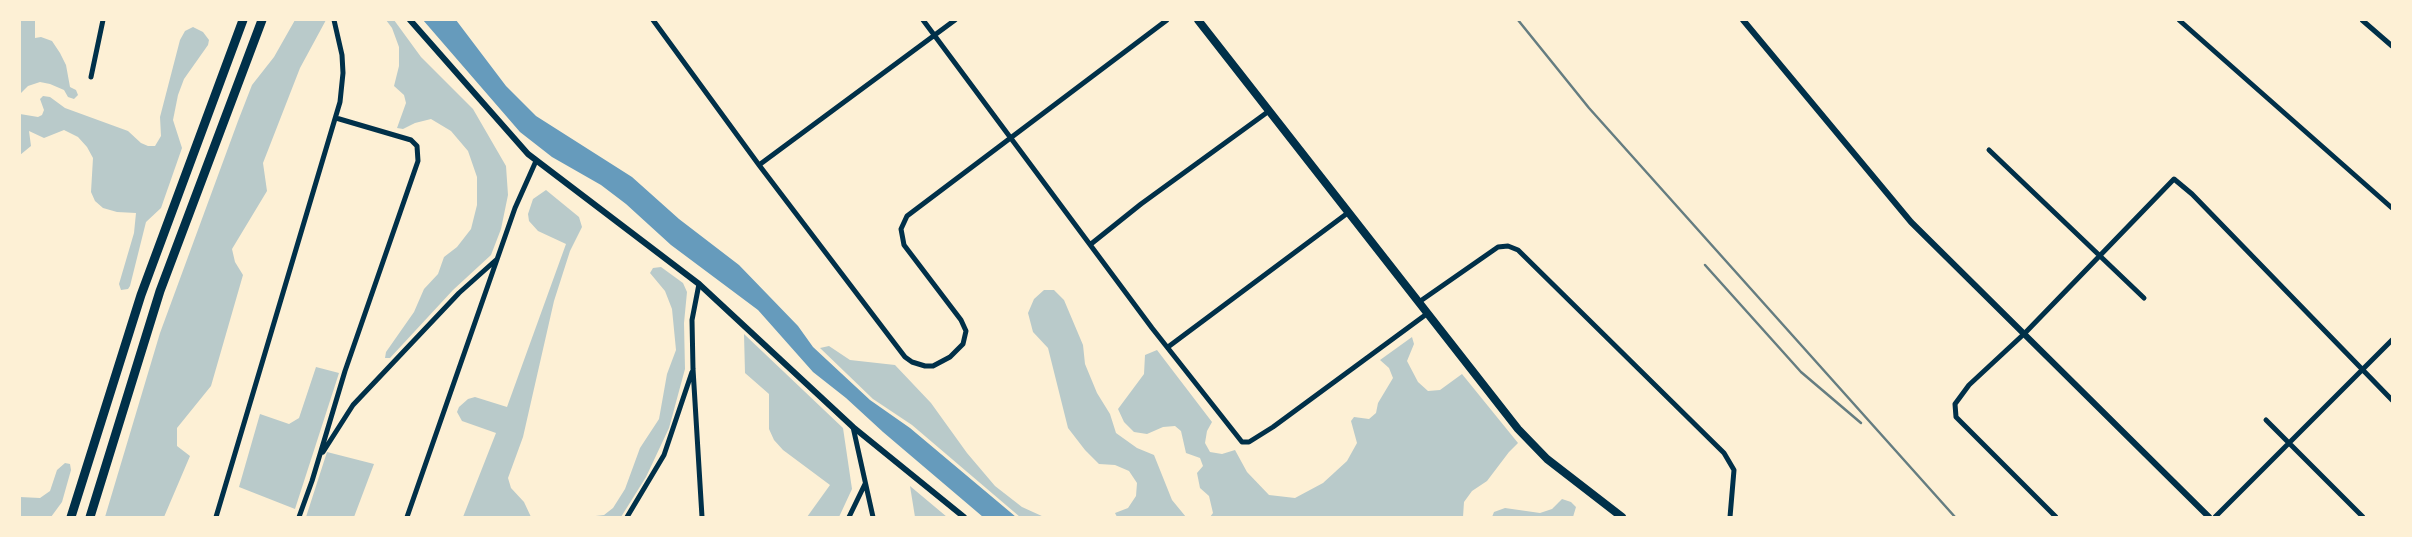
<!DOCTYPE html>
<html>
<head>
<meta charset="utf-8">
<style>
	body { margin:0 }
	#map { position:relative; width:2412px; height:537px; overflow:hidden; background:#fdf0d5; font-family:"Varela Round",sans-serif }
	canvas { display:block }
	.frame { position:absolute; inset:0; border:21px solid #fdf0d5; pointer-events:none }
</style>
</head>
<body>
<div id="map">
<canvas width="2412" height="537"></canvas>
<div class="frame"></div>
</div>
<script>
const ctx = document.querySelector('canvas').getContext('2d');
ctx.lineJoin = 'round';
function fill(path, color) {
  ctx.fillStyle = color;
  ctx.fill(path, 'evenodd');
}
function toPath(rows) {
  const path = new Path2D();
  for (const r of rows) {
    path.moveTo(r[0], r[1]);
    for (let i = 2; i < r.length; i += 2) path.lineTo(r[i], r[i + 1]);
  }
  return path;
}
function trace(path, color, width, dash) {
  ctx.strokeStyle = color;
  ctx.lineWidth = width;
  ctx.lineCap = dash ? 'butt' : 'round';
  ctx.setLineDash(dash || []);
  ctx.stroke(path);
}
const green = toPath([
	[20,20,35,20,35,38,41,37,52,41,60,53,66,65,70,87,76,90,78,95,74,99,68,97,64,90,50,84,40,82,28,86,20,94],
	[295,20,326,20,300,68,263,163,267,191,232,249,235,262,243,275,211,386,177,428,177,446,190,456,164,517,105,517,160,333,238,121,252,85,274,57],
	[386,20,394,20,421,57,473,109,506,166,508,195,501,229,491,255,453,290,390,358,385,358,386,352,414,312,424,289,438,274,444,257,457,247,471,229,477,205,477,177,468,151,451,131,431,119,415,123,403,129,397,128,406,103,404,95,394,86,399,66,399,47,392,28],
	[193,27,203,32,209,40,208,45,184,79,178,95,173,120,182,148,161,208,146,222,130,286,128,289,121,290,119,284,134,233,136,213,117,212,103,208,95,201,91,192,93,158,87,147,78,137,64,130,44,138,29,131,31,146,20,155,20,114,38,117,42,115,44,110,40,99,43,96,50,97,65,108,128,131,141,143,148,146,155,146,161,136,160,117,180,40,185,31],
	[546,190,579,217,582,227,570,251,554,301,523,437,508,478,511,488,524,502,531,517,463,517,496,433,462,421,457,412,459,407,468,399,475,397,507,407,566,244,538,231,529,221,528,214,533,199],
	[661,267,683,283,687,292,684,323,685,369,669,428,646,477,621,517,587,517,604,515,613,508,625,489,640,448,659,419,667,374,676,350,672,309,665,291,650,273,653,268],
	[1044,290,1054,290,1064,300,1083,345,1085,364,1097,393,1110,414,1116,433,1137,448,1154,455,1172,500,1186,517,1117,517,1115,513,1128,508,1136,496,1137,483,1129,471,1115,465,1099,464,1085,450,1068,428,1048,348,1033,332,1028,313,1034,299],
	[744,334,843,428,852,489,839,517,807,517,830,485,783,450,774,440,769,429,769,394,745,373],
	[1412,337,1414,344,1407,361,1418,382,1428,391,1440,390,1462,374,1518,443,1509,452,1487,481,1472,491,1464,502,1463,517,1210,517,1213,513,1209,496,1200,488,1197,473,1203,466,1200,458,1186,453,1181,431,1175,426,1163,427,1147,434,1134,432,1124,422,1118,409,1144,374,1145,355,1157,350,1212,422,1207,431,1205,443,1210,452,1222,454,1235,450,1247,472,1269,495,1295,498,1323,483,1347,461,1357,443,1351,421,1354,417,1369,419,1376,413,1378,403,1393,378,1389,368,1380,360],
	[829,346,850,360,895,365,931,403,967,453,995,486,1022,507,1044,517,1020,517,912,425,873,399,820,348],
	[316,367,339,373,295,509,239,487,260,414,289,424,299,418],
	[327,452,374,464,354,517,306,517],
	[65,463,70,464,71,470,62,502,51,517,20,517,20,497,40,498,50,491,57,470],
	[910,486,947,517,915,517],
	[1562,499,1571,502,1576,507,1573,517,1492,517,1494,512,1505,508,1540,513,1552,509]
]);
const water = toPath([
	[423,20,456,20,506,86,536,116,632,177,679,219,739,265,798,326,813,347,870,400,910,428,1016,517,983,517,883,432,846,398,813,372,758,310,671,245,626,204,601,185,552,157,520,132]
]);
const minor = toPath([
	[653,20,759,165,905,357,912,362,925,366,933,366,950,357,963,344,966,331,961,320,904,245,901,229,907,216,1167,20],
	[923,20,1152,328,1242,442,1249,442,1273,427,1428,313],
	[2179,20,2392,208],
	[2362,20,2392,46],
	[91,77,103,20],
	[1989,150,2144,298],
	[759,165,955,20],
	[1091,244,1141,204,1269,111],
	[699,284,692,320,693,369,702,517],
	[1419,302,1498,247,1508,246,1518,250,1724,453,1734,470,1730,517],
	[1168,347,1349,212],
	[2266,420,2363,517],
	[853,427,873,517],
	[323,452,353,405,459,293,496,260],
	[216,517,340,102,343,73,342,55,334,20],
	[299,517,312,481,345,371,418,161,417,146,411,140,336,118],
	[407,517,515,208,536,161],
	[627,517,664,455,692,372],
	[849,517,865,484],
	[2056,517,1956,417,1955,404,1969,385,2025,333,2174,179,2192,194,2392,400],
	[2215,517,2392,340]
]);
const tertiary = toPath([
	[410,20,528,154,699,284,853,427,964,517],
	[1743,20,1911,222,2209,517]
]);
const secondary = toPath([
	[1198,20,1518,429,1547,459,1622,517]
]);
const trunk = toPath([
	[71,517,141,295,243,20],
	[90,517,160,291,262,20]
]);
const rail = toPath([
	[1518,20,1589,108,1955,517],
	[1705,265,1801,372,1861,423]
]);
fill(green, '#b9caca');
fill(water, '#669bbc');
trace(minor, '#003049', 5);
trace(tertiary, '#003049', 6);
trace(secondary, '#003049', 8);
trace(trunk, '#003049', 9);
trace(rail, '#657d81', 2.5);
</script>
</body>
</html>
